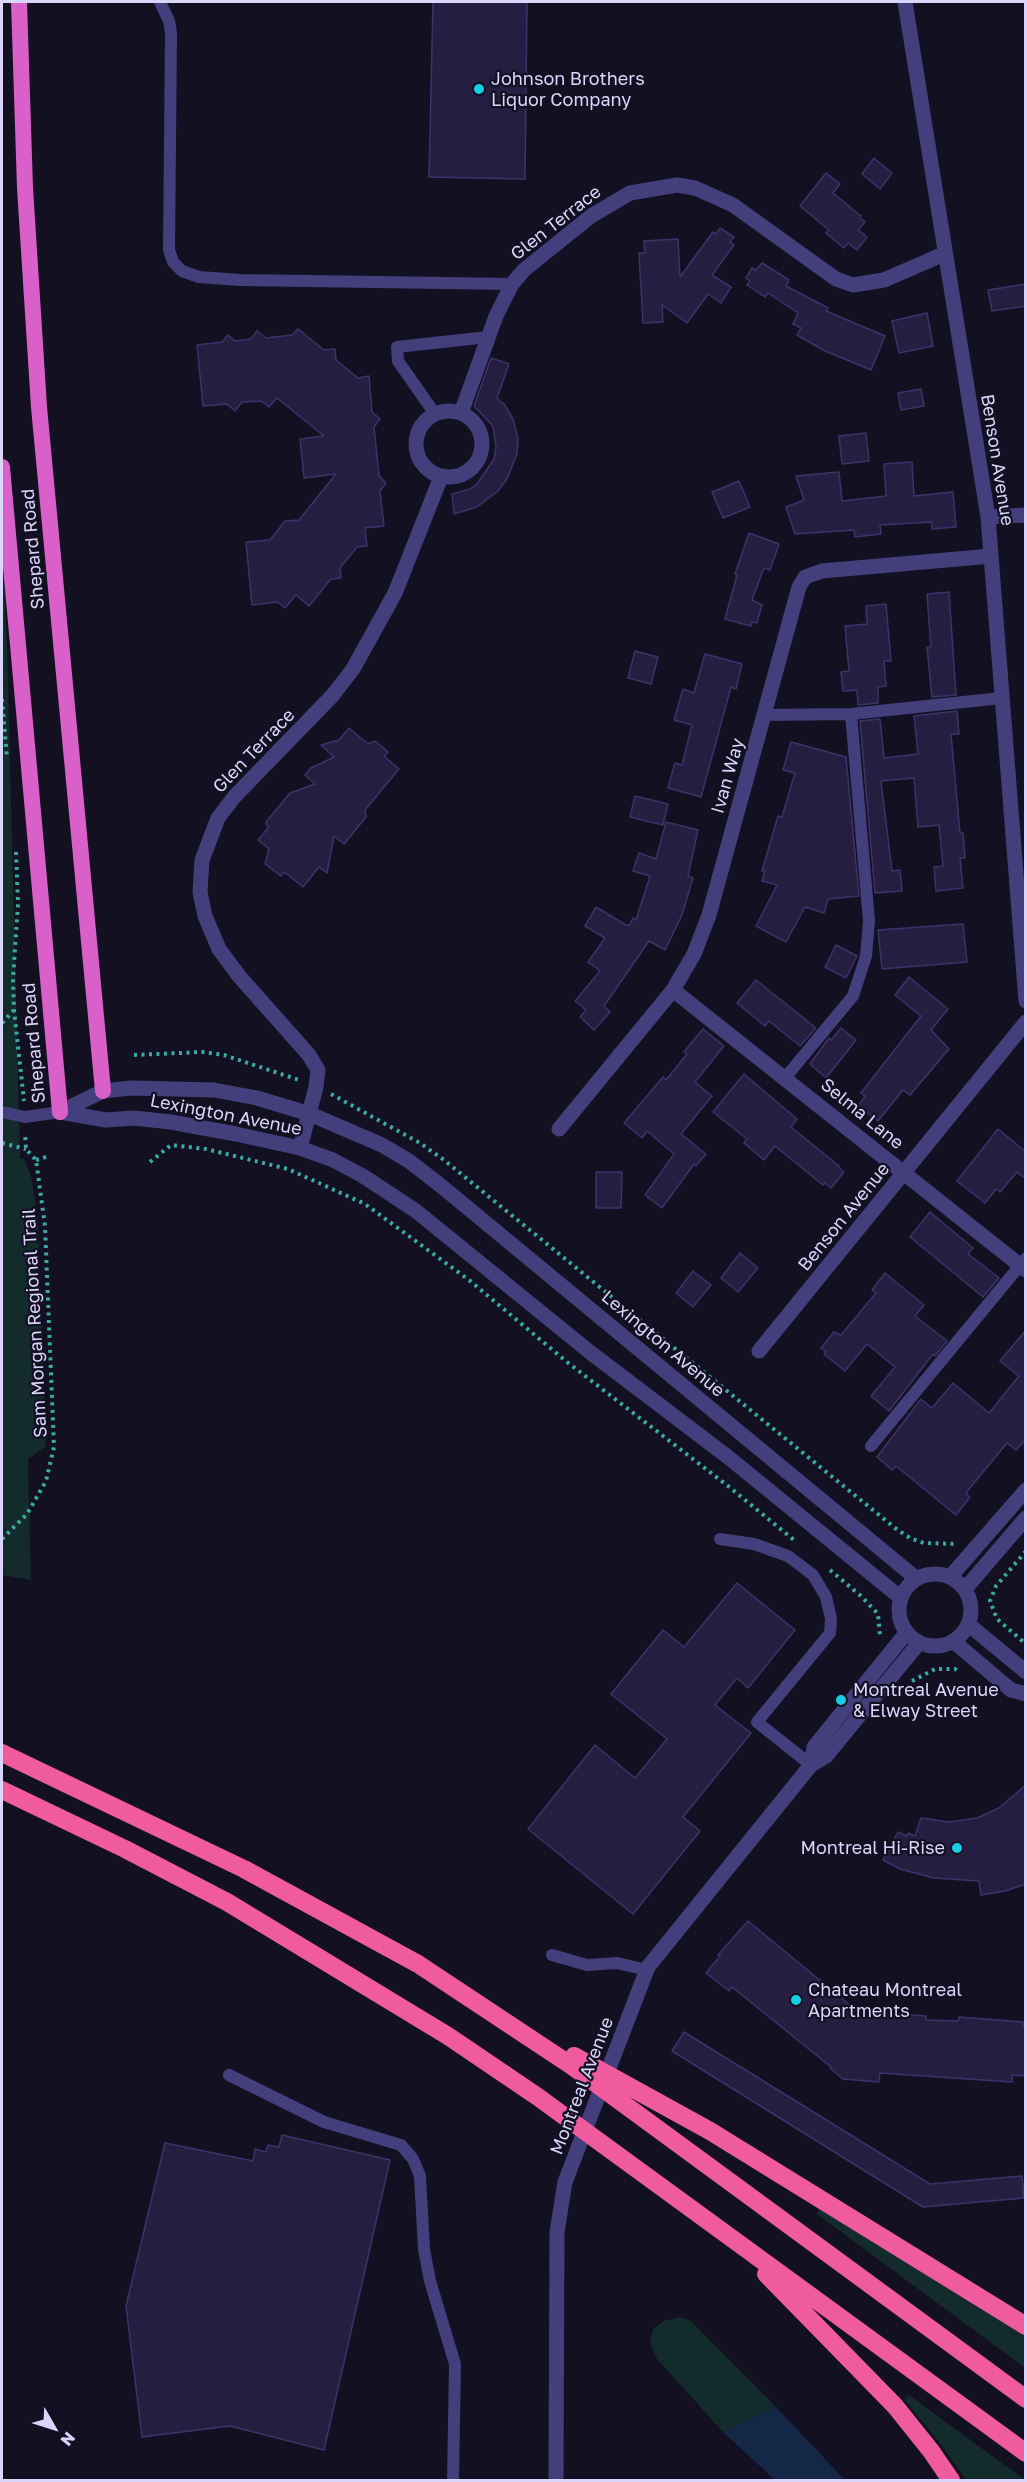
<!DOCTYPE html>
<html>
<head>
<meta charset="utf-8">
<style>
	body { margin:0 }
	#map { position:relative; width:1027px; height:2482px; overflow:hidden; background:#131022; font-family:"Golos Text",sans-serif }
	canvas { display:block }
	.frame { position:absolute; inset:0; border:3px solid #dad5fb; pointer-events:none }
	.north { position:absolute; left:24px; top:2398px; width:60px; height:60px; -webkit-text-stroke:4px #131022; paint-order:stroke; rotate:129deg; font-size:16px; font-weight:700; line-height:24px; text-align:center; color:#dad5fb }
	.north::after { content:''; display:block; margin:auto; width:21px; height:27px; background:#dad5fb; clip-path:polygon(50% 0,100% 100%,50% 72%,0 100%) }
</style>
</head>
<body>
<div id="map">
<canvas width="1027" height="2482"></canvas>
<div class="frame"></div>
<div class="north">N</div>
</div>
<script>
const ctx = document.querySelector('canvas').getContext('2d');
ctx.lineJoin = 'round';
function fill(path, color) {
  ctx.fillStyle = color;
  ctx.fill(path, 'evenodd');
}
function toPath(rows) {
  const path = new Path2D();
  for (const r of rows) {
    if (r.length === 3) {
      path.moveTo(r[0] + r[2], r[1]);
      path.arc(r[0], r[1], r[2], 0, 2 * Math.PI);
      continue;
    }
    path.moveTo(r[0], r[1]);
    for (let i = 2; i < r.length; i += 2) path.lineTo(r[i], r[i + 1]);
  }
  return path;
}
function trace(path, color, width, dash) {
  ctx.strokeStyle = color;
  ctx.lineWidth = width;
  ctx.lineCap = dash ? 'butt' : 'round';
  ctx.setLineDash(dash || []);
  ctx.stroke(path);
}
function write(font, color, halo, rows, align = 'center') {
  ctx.font = font + ' "Golos Text",sans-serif';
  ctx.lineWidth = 4.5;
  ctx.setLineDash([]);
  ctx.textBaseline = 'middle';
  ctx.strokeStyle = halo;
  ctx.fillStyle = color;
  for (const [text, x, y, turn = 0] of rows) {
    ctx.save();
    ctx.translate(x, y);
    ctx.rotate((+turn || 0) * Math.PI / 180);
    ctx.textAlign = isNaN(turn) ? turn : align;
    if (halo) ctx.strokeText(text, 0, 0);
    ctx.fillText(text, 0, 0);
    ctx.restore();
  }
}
const green = toPath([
	[2,548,7,644,20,1158,24,1159,31,1176,38,1219,46,1446,28,1459,31,1580,2,1575],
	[819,2208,1025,2335,1025,2368,817,2214],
	[680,2317,691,2321,776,2407,723,2432,657,2359,650,2343,653,2329,664,2321],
	[909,2395,1025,2480,966,2480,940,2443,904,2399]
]);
const water = toPath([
	[776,2407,845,2480,775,2480,723,2432]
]);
const building = toPath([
	[433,2,527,2,525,179,429,177,433,2],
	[874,158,892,173,880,189,862,174,874,158],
	[826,173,840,184,833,193,861,216,860,218,865,222,858,230,867,237,857,250,848,243,844,248,826,233,829,230,800,206,826,173],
	[720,228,734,237,730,242,734,245,712,275,731,287,721,303,708,294,687,323,662,305,663,322,643,323,639,253,645,253,644,241,678,239,680,277,713,232,716,234,720,228],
	[762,263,789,280,786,286,828,308,826,311,885,336,871,370,825,351,797,335,801,328,793,324,798,313,768,293,765,297,747,285,750,281,746,278,752,268,756,270,762,263],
	[1026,284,1026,306,992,311,988,290,1026,284],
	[927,313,933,346,899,353,892,321,927,313],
	[298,329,324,350,335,349,336,360,358,378,369,376,372,412,380,419,374,427,379,476,386,483,380,491,384,526,365,528,367,546,357,547,340,568,341,578,331,579,309,606,296,595,285,608,277,602,252,605,246,542,270,540,285,521,299,520,336,474,304,478,300,439,324,436,277,398,269,407,261,401,242,402,235,411,227,404,203,406,197,345,222,342,228,335,235,341,251,339,257,331,266,338,292,335,298,329],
	[491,358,509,364,497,398,504,404,513,419,518,439,517,454,507,479,498,491,477,507,454,514,452,494,470,489,477,484,494,459,496,448,493,426,474,406,491,358],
	[921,389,924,406,901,410,898,393,921,389],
	[866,433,869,461,842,464,839,436,866,433],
	[912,462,914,496,953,492,956,527,932,529,932,522,880,525,881,534,855,537,854,530,795,534,786,507,804,500,796,476,839,472,842,501,886,496,884,464,912,462],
	[739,481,750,507,723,518,712,492,739,481],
	[749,533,779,544,770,570,764,568,752,600,762,605,757,623,752,622,751,626,725,619,737,575,735,574,749,533],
	[949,592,956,695,932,697,927,647,931,647,927,594,949,592],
	[886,604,891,661,884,661,886,686,878,687,878,703,858,705,857,690,843,691,841,672,849,671,845,626,867,624,866,606,886,604],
	[635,651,658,657,651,684,628,678,635,651],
	[705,654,742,664,736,689,731,687,701,797,668,788,675,763,682,765,692,725,674,720,683,689,694,693,705,654],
	[957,711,959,734,951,734,960,833,963,833,965,858,960,858,963,888,936,891,934,867,943,866,939,825,918,827,914,778,881,781,892,871,900,870,902,891,875,893,860,721,880,719,884,758,918,754,914,716,957,711],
	[349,728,368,744,375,741,388,752,384,756,399,769,365,810,366,817,344,844,334,836,327,873,319,867,303,887,284,872,281,876,265,864,269,849,258,840,268,828,266,822,290,793,315,784,305,775,311,768,334,757,321,745,339,740,349,728],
	[791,742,846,757,859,896,828,899,824,913,805,907,786,942,756,926,777,885,762,881,765,871,762,871,778,816,782,817,795,773,783,770,791,742],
	[635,796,668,804,663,825,630,817,635,796],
	[666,822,698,830,688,876,693,878,682,915,665,950,649,941,604,1006,610,1012,594,1030,580,1017,586,1010,575,1001,600,971,588,962,605,938,585,926,596,907,626,925,630,925,633,918,636,920,650,876,633,871,639,853,656,859,666,822],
	[963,924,967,962,882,969,878,930,963,924],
	[836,945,857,956,846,978,825,967,836,945],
	[909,977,948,1009,931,1030,949,1049,910,1095,903,1090,878,1121,858,1106,865,1096,861,1093,921,1016,895,995,909,977],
	[756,980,816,1028,800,1046,769,1021,765,1026,737,1003,756,980],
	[841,1028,856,1040,826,1078,810,1064,829,1038,831,1040,841,1028],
	[703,1029,724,1046,695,1082,712,1096,681,1134,706,1154,696,1166,694,1164,662,1208,645,1195,674,1154,647,1131,642,1138,624,1123,663,1077,666,1080,687,1054,684,1052,703,1029],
	[744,1074,797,1119,791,1127,839,1166,838,1167,844,1172,831,1188,825,1183,823,1185,775,1146,764,1160,744,1143,747,1139,713,1112,744,1074],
	[998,1129,1026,1152,1026,1179,1017,1172,1000,1192,996,1189,985,1203,957,1181,998,1129],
	[596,1172,622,1172,621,1208,596,1208,596,1172],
	[930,1212,973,1248,968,1254,999,1278,983,1297,910,1237,930,1212],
	[740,1253,758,1268,738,1292,721,1278,740,1253],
	[693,1271,711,1285,693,1307,676,1293,693,1271],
	[885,1273,924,1305,915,1316,947,1341,935,1356,933,1354,889,1411,871,1396,895,1367,867,1344,845,1371,824,1354,826,1352,821,1348,834,1332,841,1335,876,1293,872,1290,885,1273],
	[1026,1330,1026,1439,1016,1450,1007,1443,969,1489,966,1494,970,1497,956,1515,896,1466,892,1470,877,1457,921,1399,932,1408,953,1383,989,1413,1019,1376,1000,1361,1026,1330],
	[737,1583,795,1630,748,1688,737,1678,715,1705,751,1733,683,1817,700,1831,633,1914,528,1829,595,1745,635,1778,667,1739,611,1694,663,1630,684,1647,737,1583],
	[1026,1785,1026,1884,1005,1891,981,1895,979,1881,934,1878,900,1869,883,1860,898,1832,907,1836,908,1833,915,1836,921,1818,949,1822,977,1818,999,1808,1026,1785],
	[748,1921,856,2010,926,2016,926,2020,958,2021,959,2017,1023,2022,1023,2026,1026,2026,1026,2076,1012,2075,1012,2082,880,2073,879,2082,843,2079,830,2068,831,2067,732,1987,729,1991,706,1973,720,1956,718,1955,748,1921],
	[684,2032,930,2184,1022,2176,1024,2198,923,2207,672,2051,684,2032],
	[282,2135,390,2160,324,2450,230,2426,142,2437,126,2306,165,2143,253,2161,255,2149,266,2152,268,2145,279,2147,282,2135]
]);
const path = toPath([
	[2,699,7,758],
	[16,852,18,904,13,978,14,1010,24,1101],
	[2,1023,14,1010],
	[134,1055,202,1052,224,1055,299,1080],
	[331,1094,420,1143,444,1160,895,1528,910,1538,924,1543,956,1544],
	[2,1143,26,1149],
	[36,1160,49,1156],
	[150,1162,171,1145,206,1149,288,1169,365,1204,469,1280,567,1362,728,1486,794,1540],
	[2,1539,27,1514,46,1481,54,1447,45,1226,36,1160,26,1149,25,1133],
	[1026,1551,996,1586,990,1601,997,1619,1026,1644],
	[830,1570,861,1596,878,1614,880,1636],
	[912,1681,935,1669,955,1669,958,1671]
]);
const service = toPath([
	[160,2,169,21,171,33,169,250,173,262,182,271,199,277,240,280,512,284],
	[435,414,398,361,397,347,488,337],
	[765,715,851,714,1001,698],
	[785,1078,853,996,866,956,869,921,851,714],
	[2,1112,25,1117,60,1112],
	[871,1446,1026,1258],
	[720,1539,754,1544,788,1556,813,1575,826,1597,831,1619,830,1633,757,1722,811,1765],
	[552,1955,587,1965,617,1963,647,1970],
	[229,2075,324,2122,401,2145,413,2159,420,2176,424,2249,430,2281,455,2364,453,2480]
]);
const minor = toPath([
	[905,2,988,517,1026,1001],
	[449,444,33],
	[461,413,496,316,512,284,524,270,591,216,630,193,677,185,695,188,733,205,836,279,853,285,884,280,944,254],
	[988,517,1026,515],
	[673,990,1026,1270],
	[559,1129,673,990,694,954,709,915,799,587,805,577,822,571,991,556],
	[300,1148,316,1087,318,1070,309,1055,239,976,219,949,205,916,200,892,202,860,218,818,235,796,332,696,353,669,395,593,441,477],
	[759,1351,1026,1022],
	[811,1765,814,1747,907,1632],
	[556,2480,557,2232,565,2182,648,1967,811,1765,826,1756,919,1643]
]);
const tertiary = toPath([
	[60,1112,103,1091,131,1088,214,1090,257,1098,310,1114,382,1145,409,1161,440,1185,917,1579],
	[60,1112,106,1120,134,1118,171,1122,236,1134,300,1148,333,1160,363,1176,416,1211,591,1353,728,1457,901,1598],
	[935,1610,36],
	[950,1577,1026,1490],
	[965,1589,1026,1518],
	[968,1624,1026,1672],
	[953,1641,1011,1690,1026,1694]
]);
const trunk = toPath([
	[19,2,25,188,39,407,103,1091],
	[2,467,60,1112]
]);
const motorway = toPath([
	[2,1753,244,1869,418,1964,572,2066,1026,2399],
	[2,1790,125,1849,227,1902,448,2036,538,2097,1026,2453],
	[574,2056,710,2131,1026,2326],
	[766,2274,895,2406,931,2451,951,2480]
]);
const markers = [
	[479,89,6,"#15cee6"],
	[841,1700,6,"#15cee6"],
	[957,1848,6,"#15cee6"],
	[796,2000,6,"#15cee6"]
];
const poiNames = [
	["Johnson Brothers",491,79],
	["Liquor Company",491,100],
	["Montreal Avenue",853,1690],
	["& Elway Street",853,1711],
	["Montreal Hi-Rise",945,1848,"right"],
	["Chateau Montreal",808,1990],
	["Apartments",808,2011]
];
const streetNames = [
	["Glen Terrace",556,223,-38],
	["Benson Avenue",997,460,81],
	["Shepard Road",33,549,-95],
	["Glen Terrace",254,751,-46],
	["Ivan Way",728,776,-74],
	["Shepard Road",34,1043,-95],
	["Selma Lane",862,1114,39],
	["Lexington Avenue",226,1115,11],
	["Benson Avenue",844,1217,-51],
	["Sam Morgan Regional Trail",35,1323,-93],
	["Lexington Avenue",663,1344,40],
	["Montreal Avenue",582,2086,-69]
];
fill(green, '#132b2b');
fill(water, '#142747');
fill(building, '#251e41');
trace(building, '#3e326b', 1.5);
trace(path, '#3aaaa5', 4, [3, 4.5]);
trace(service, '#433f7c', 12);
trace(minor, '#433f7c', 15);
trace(tertiary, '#433f7c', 15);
trace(trunk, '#d860c8', 16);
trace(motorway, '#f05ba0', 18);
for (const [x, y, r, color] of markers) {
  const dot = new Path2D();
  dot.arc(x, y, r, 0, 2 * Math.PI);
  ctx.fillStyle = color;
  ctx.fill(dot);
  trace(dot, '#131022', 2);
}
write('18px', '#dad5fb', '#131022', poiNames, 'left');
write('18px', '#dad5fb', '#131022', streetNames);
</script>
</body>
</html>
